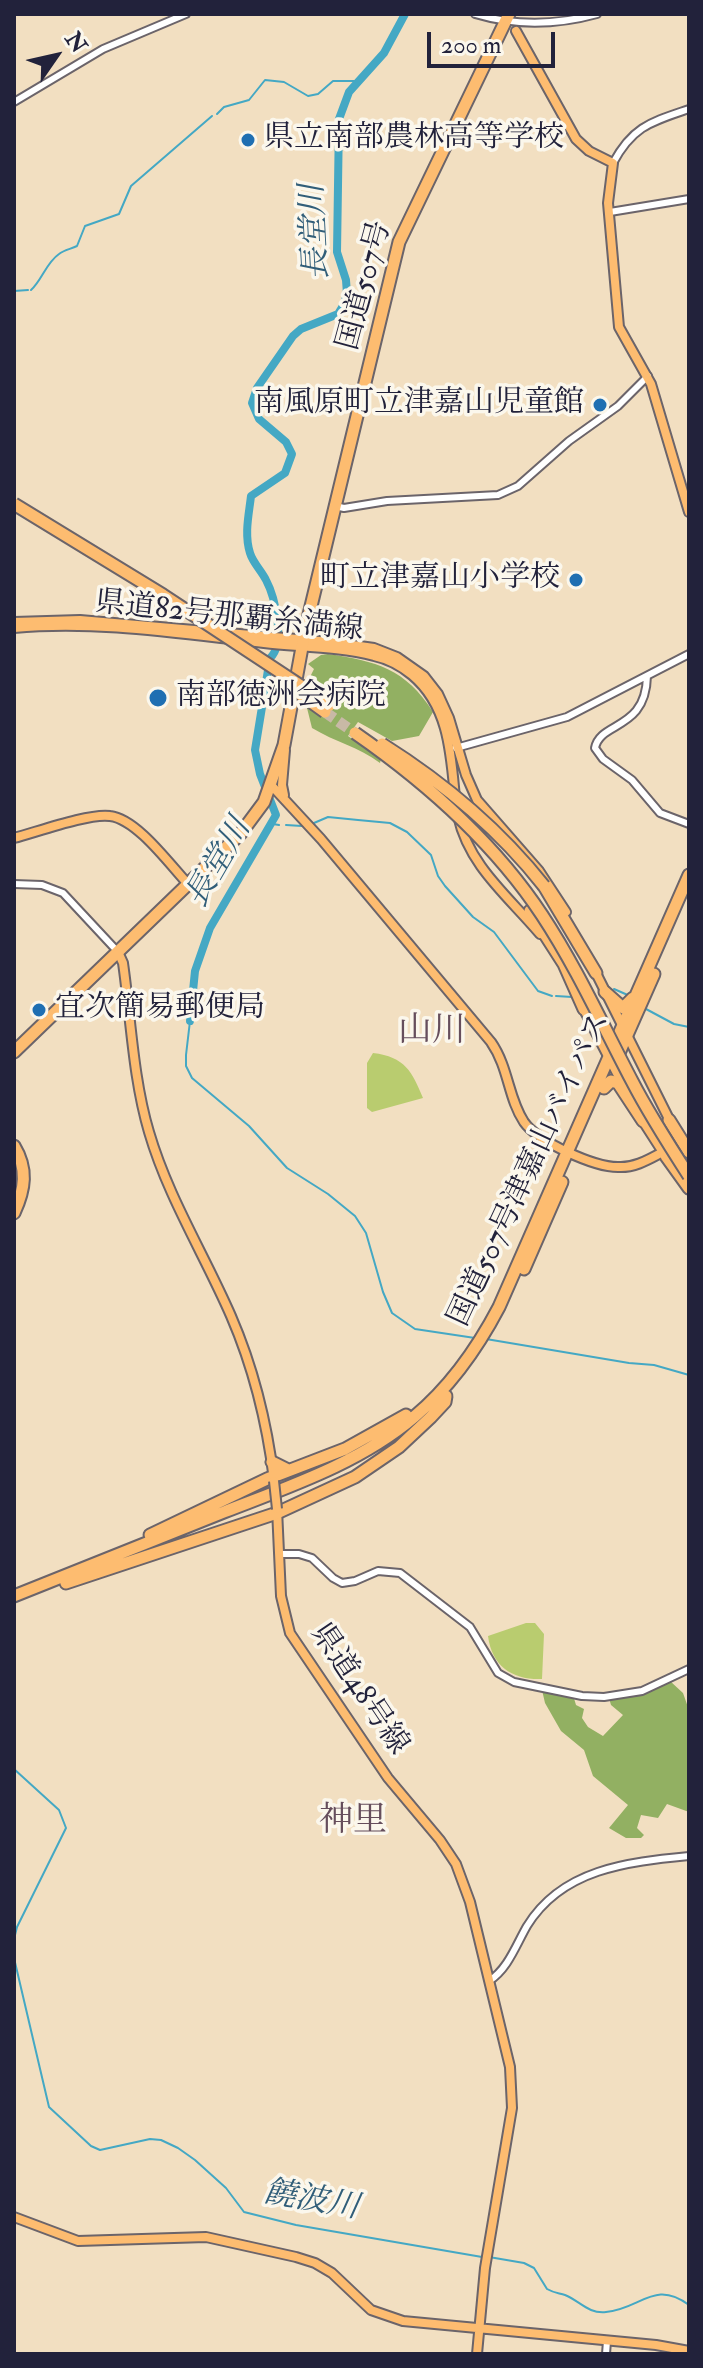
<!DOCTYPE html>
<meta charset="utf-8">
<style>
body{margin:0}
#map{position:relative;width:703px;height:2368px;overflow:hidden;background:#f2dfc1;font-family:"IM FELL Double Pica",serif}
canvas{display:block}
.frame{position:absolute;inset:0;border:16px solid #22223b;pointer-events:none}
.north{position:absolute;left:16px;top:16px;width:80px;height:80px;-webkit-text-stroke:6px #fbf7ec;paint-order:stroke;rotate:56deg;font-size:22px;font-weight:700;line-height:32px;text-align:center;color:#22223b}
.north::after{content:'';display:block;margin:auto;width:28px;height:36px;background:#22223b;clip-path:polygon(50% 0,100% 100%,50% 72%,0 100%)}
.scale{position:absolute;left:427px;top:32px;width:128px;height:36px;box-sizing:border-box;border:4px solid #22223b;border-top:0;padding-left:10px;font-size:24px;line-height:28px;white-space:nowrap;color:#22223b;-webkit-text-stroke:6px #fbf7ec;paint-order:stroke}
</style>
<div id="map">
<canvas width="703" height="2368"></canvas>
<div class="frame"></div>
<div class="north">N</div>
<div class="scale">200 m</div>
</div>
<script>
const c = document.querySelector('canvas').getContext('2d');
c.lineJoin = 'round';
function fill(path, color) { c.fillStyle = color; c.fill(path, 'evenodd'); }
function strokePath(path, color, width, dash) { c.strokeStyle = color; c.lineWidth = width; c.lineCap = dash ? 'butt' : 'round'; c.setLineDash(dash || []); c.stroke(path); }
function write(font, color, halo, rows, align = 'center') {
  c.font = font + ' "IM FELL Double Pica","Noto Serif JP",serif'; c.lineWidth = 7; c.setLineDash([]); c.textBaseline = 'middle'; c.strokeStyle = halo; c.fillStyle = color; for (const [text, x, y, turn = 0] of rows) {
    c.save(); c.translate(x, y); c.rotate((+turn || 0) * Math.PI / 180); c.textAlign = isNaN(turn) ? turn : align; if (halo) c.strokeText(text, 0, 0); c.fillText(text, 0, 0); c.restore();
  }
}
fill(new Path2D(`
 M373,1053C405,1057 412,1071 423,1098L372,1112L367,1108V1063Z
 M526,1623H535L544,1634L542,1679C513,1680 492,1667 488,1636Z`), '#b9cc6f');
fill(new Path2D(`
 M328,654C376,661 406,669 433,712L419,736L392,741L358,722L348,736L381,759L380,763C359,747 335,742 312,728L307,708L301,705L302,702L324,716L306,685L314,669L308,664L321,655Z
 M670,1681L683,1693L689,1710L687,1748L689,1812L667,1804L658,1818L641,1815L637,1828L644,1835L641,1838H626L609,1828L628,1805L593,1776L584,1750L561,1731L545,1703L542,1690L573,1695L576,1705L584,1709L582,1718L588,1727L603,1736L623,1715L611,1705L609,1698Z`), '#92b062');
strokePath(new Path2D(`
 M217,114L224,107L249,100L265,80L284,82L308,96L318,94L333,81H359
 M31,290C42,280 46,263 59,254C64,250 71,249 77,246L85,226L119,214L131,186L212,116
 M14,291L28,290
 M314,823L328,817L358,820L390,823L407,832L431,855L438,876L445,886L473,917L494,932L538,991L552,996
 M273,824L279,825
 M286,825L302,826
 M614,989L630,996
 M556,996L572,997
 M646,1009L674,1024L689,1027
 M190,1021L186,1055V1066L192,1078L249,1126L287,1168L328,1194L355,1216L366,1233L383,1292L392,1313L415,1329L475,1338
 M486,1339L629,1363L654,1365L689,1375
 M14,1769L59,1810L66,1828L17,1927L14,1939
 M14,1958L49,2107L91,2146L100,2150L150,2139L161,2140L178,2148L195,2160L226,2188L244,2212L296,2225L482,2257
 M489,2257L524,2263L534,2268L547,2289C554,2293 559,2293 565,2295C580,2301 588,2314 606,2312C641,2309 654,2279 689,2305`), '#44a8c4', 2);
strokePath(new Path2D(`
 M190,1021L195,971L210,928L276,815L260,774L255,750L270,658C286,644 275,597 266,580C261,570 253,563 250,553C244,534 249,514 251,496L285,473L292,454L286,442L259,419L252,403L257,388L293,336L301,329L338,314L344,304L347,294L346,280L337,252L339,119L349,92L384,53L405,14`), '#44a8c4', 8);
strokePath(new Path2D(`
 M325,712L355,733`), '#c8b9a6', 11, [11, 5.5]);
const minor = new Path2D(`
 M475,14C515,26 557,25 597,14
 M14,102L103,49L186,14
 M613,163C633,126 651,122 689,109
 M610,212L689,199
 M335,506L344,508L387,501L498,495L518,486L569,441L618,406L648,376
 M647,676C646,731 600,721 595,748L603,759L632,780L660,813L689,824
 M456,748L567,717L689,654
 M14,884L42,885L63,893L118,952
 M279,1554H299L312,1558L333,1578L342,1583L355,1581L378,1571L400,1573L470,1627L498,1673L514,1682L582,1696L604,1697L642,1691L689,1669
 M489,1981C508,1969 516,1945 527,1926C562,1869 627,1862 689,1856
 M606,2354L607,2341`);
const major = new Path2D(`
 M516,31L576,139L589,151L613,163L608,203L619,327L651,384L689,512
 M14,622L80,620L331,642L374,648L397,657L424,676L438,694L449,718L466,775L477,800L539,871L566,912
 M14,628C96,620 182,634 264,643C300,647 339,647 374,656C388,659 401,666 412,675C449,706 451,754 455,798
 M272,786L321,839L491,1042C509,1068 508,1098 524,1122C538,1142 594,1167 618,1167C633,1168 646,1161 659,1154
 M284,795L282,785L285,750
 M458,816C469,866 508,896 540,934
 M14,838C37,832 89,813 110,816C137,819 170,865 188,884
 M118,952L123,963C131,1019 133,1078 149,1132C168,1197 204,1254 231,1316C254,1369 267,1423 274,1480
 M595,971L671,1123
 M581,1004L623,1085
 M641,1118L668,1160
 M277,1509L281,1596L290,1633L388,1778L440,1840L456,1864L470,1902L510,2067L512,2108L485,2268L477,2354
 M14,2217L78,2241L206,2237L296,2257L315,2263L332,2273L371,2310L403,2321L656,2345L689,2351`);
const highway = new Path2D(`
 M544,886L596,973
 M530,911L564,964L584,1009
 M605,992L623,1008L633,998
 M14,1052L241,833L264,802L284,745L305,631L399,242L509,14
 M619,1053L654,974
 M604,1088L611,1081L618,1083L643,1121
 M669,1120L689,1152
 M14,1146C28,1169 25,1189 14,1213
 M666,1156L689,1188
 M524,1269L562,1182
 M272,1462L288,1470
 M150,1535L267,1479L345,1449L406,1415
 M66,1583L277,1513L355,1477L399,1447L431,1417L445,1402L446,1396
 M14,1596C84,1568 154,1540 224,1512C288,1487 360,1463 414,1417C450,1387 477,1349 499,1307L689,875`);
strokePath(minor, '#6b646a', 10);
strokePath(major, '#6b646a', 12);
strokePath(highway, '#6b646a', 15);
strokePath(minor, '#fff', 6);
strokePath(major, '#fdbc70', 8);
strokePath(highway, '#fdbc70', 11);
const majorBridge = new Path2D(`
 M274,1481L277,1509`);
const highwayBridge = new Path2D(`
 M14,504L163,595L330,705
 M293,689L325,712
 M355,733C427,783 493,841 542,915C577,968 603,1026 632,1081C649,1114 669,1145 689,1176
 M382,744C444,783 499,829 544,886`);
strokePath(majorBridge, '#6b646a', 12, []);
strokePath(highwayBridge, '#6b646a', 15, []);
strokePath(majorBridge, '#fdbc70', 8);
strokePath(highwayBridge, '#fdbc70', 11);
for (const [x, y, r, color] of [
 [248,140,8,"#1f6fb2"],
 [600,405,8,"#1f6fb2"],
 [576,580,8,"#1f6fb2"],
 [158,698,10,"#1f6fb2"],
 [39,1010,8,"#1f6fb2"]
]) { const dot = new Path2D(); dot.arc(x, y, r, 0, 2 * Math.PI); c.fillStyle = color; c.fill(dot); strokePath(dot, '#fbf7ec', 3); }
write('30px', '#22223b', '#fbf7ec', [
 ["県立南部農林高等学校",264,140],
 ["南風原町立津嘉山児童館",584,405,"right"],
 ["町立津嘉山小学校",560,580,"right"],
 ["南部徳洲会病院",176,698],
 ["宜次簡易郵便局",55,1010]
], 'left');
write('30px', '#22223b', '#fbf7ec', [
 ["国道507号",366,286,-75],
 ["県道82号那覇糸満線",229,618,6],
 ["国道507号津嘉山バイパス",531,1170,-65],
 ["県道48号線",358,1690,56]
]);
write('italic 32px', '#315e79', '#fbf7ec', [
 ["長堂川",317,232,-93],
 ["長堂川",220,864,-60],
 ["饒波川",311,2202,10]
]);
write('34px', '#664e5c', '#fbf7ec', [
 ["山川",432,1033],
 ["神里",353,1823]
]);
</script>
